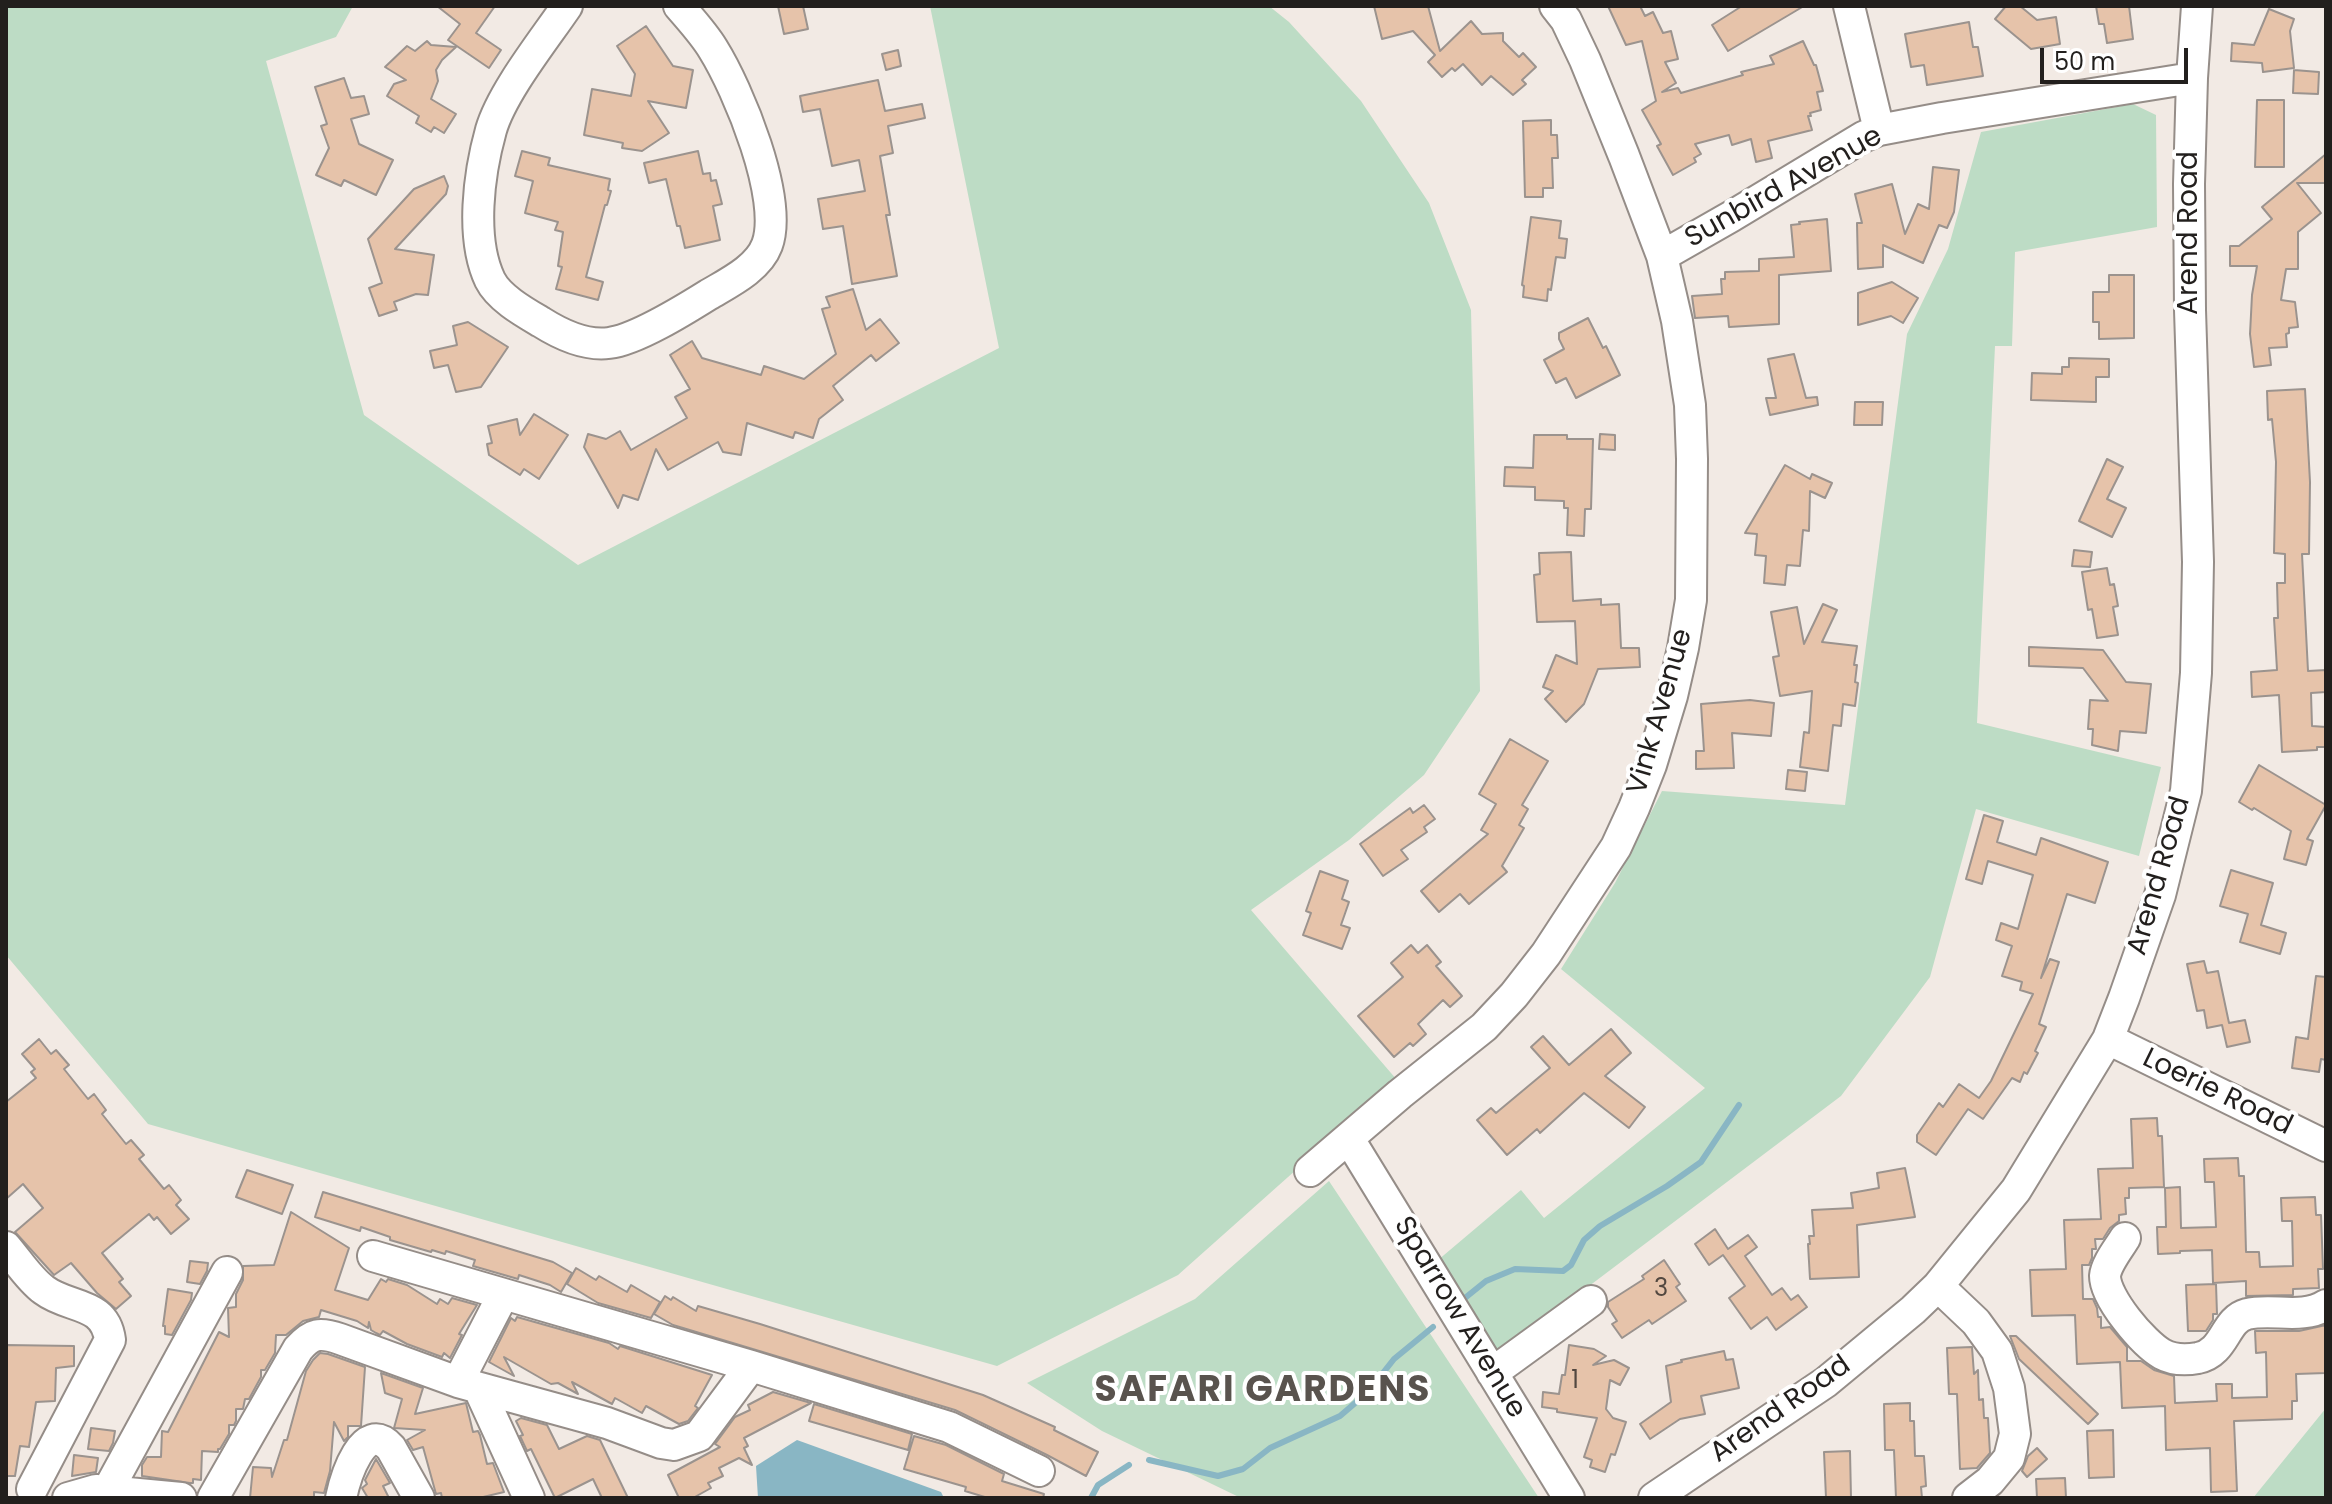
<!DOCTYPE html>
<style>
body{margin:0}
#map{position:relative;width:2332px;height:1504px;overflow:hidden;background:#f2eae4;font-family:Poppins,sans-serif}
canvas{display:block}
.frame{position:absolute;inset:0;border:8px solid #221f1d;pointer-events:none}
.scale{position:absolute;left:2040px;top:48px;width:148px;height:36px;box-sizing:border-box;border:4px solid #221f1d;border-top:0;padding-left:10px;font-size:24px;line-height:28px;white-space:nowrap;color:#221f1d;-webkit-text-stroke:6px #fff;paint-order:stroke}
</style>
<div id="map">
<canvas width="2332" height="1504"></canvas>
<div class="frame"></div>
<div class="scale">50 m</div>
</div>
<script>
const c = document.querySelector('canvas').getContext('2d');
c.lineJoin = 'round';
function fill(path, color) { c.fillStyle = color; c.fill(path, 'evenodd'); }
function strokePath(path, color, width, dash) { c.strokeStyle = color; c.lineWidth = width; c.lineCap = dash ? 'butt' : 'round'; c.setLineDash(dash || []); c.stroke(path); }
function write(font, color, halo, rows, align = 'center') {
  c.font = font + ' Poppins,sans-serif'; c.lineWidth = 8; c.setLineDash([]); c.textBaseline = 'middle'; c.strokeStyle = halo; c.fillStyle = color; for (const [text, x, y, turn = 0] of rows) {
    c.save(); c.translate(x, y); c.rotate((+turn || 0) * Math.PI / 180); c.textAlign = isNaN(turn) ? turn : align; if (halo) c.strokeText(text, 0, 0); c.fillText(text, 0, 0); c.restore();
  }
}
fill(new Path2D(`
 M6,6H353L336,37L266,61L364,415L578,565L999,348L930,6H1269L1289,22L1361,101L1429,203L1471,310L1480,691L1424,775L1349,840L1251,910L1397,1080L1178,1275L997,1366L148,1124L6,955Z
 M2133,104L2156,115L2157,227L2015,252L2012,346H1995L1977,723L2161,767L2139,856L1976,809L1930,977L1841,1096L1491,1360L1431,1266L1521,1190L1544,1218L1705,1088L1561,969L1615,883L1662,791L1845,805L1907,334L1948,249L1981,132Z
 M1329,1181L1539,1498H1241L1102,1431L1027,1383L1195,1299Z
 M2326,1408V1498H2253Z`), '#bddcc5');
fill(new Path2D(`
 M797,1440L941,1492L944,1498H758L756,1466Z`), '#89b6c4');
strokePath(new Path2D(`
 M1460,1302L1486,1281L1515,1269L1563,1271L1571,1265L1584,1240L1600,1226L1667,1186L1701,1162L1739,1105
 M1149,1460L1218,1476L1243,1469L1270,1448L1340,1416L1368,1392L1394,1359L1433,1327
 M1091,1498L1098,1485L1129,1465`), '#89b6c4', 6);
const building = new Path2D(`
 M437,6H495L476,33L501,50L489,68L448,40L460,24Z
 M778,6H803L808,29L784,34Z
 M1374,6H1428L1440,51L1471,21L1482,34L1503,33V41L1519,57L1523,53L1536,67L1522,80L1526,84L1513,95L1491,76L1482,85L1463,64L1455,71L1452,68L1442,77L1428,62L1435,55L1413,31L1382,39Z
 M1608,6H1640L1645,16L1653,12L1663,33L1671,31L1678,59L1665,62L1676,83L1662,92L1678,88L1681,93L1743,75L1741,72L1774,64L1770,56L1803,41L1814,65H1816L1823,91L1817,92L1821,110L1810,113L1811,116H1808L1812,130L1768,141L1772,158L1756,162L1751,139L1732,145L1729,135L1695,144L1701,154L1694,158L1696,162L1673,175L1657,146L1661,144L1642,110L1656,101L1642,41L1626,45Z
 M1742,6H1804L1728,51L1712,25Z
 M2006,6H2020L2037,20L2056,17L2060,44L2031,49L1995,19Z
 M2096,6H2129L2133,39L2107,43L2104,24H2099Z
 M2269,9L2294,19L2290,31L2294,68L2263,72L2262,63L2231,61L2232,43L2254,45Z
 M1969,22L1973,47H1978L1983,76L1927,85L1924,65L1911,67L1905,34Z
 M646,26L673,66L693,70L686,108L648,101L669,133L642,151L622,148L623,143L584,135L592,89L631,96L635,74L617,46Z
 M427,41L431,45L456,47L442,60L436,70L438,81L431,99L456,114L444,133L434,127L431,132L416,123L419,116L387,96L394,84L406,80L385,67L407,46L415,51Z
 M898,50L901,66L886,70L882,54Z
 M2294,70L2319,72L2318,94L2293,93Z
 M344,78L351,98L364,96L369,114L351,119L359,144L393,160L376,195L344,180L341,186L316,175L329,148L321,126L327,124L315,87Z
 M878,80L885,111L922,104L925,118L888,126L893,153L880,156L890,215H886L897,276L852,284L843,226L823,229L818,199L865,191L859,160L832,166L820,109L803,112L800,96Z
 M2257,100H2284V167H2255Z
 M1551,120V135H1557L1558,158H1552L1553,188H1543V197H1525L1523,121Z
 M522,151L550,158L548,165L610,179L608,190L611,191L607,205H605L586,277L603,282L598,300L556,289L562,267L558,266L563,232L555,230L558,222L525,213L533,181L515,176Z
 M698,151L703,174L710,173L711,181L716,180L722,204L713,206L720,240L685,248L680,226H677L666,179L649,183L644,163Z
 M2326,154V183H2297L2321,213L2298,232V269H2286L2281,300L2295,302L2298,327L2289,328V333L2286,334L2287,347L2269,348L2271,365L2254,367L2250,334L2252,295L2257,266H2230V246H2239L2272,219L2262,207Z
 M1933,167L1959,170L1954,212L1947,228L1939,225L1923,263L1883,245V267L1858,269L1857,223H1862L1855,194L1892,184L1905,234L1918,204L1929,209Z
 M444,176L448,186L446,194L395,249L434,255L428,295L416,294L394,302L397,310L379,316L369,288L382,283L368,239L414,189Z
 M1531,217L1561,221L1559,238L1567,239L1565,258L1556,257L1551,290L1548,289L1547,301L1523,297L1524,286L1522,285Z
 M1827,219L1831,271L1779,275V324L1729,327L1728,316L1695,318L1692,296L1722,294L1721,279H1725V272L1759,271V259L1794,257L1791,225L1800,224L1799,222Z
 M2109,275H2134V338L2099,339V322H2093V292H2109Z
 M1892,282L1918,298L1903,323L1891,316L1858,325V293Z
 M853,289L866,330L880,319L899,343L876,361L871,355L833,386L843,400L819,419L813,438L795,432L793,438L747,423L741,455L723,452L718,442L668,470L656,449L638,500L623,495L618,508L584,447L588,434L606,439L620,431L631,450L687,418L675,397L690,389L670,355L692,341L702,358L761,375L764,366L804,379L836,354L822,309L830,307L826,297Z
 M1588,318L1603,348L1606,346L1620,375L1576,398L1566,378L1556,383L1544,360L1564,349L1559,339V333Z
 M468,322L508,347L481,387L456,392L448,365L434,368L430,351L457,345L453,326Z
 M1794,354L1806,398L1817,397L1818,405L1770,415L1766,398H1776L1768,359Z
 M2069,358L2109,359V377H2096V402L2031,400L2032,373L2062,374V367H2069Z
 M2305,389L2310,482L2309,554H2302L2308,671L2326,670V692L2311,693L2312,726L2326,727V747H2317V750L2282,752L2279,695L2252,697L2251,672L2277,670L2274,618H2278L2277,583H2285V554L2274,553L2276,462L2272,419L2268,420L2267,391Z
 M1855,402H1883L1882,425H1854Z
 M534,414L568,435L539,479L524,469L520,475L489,455L487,444L492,443L488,426L517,419L520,435Z
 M1600,434L1615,435V450L1599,449Z
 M1534,435H1567V439H1593L1591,509H1585L1584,536L1567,535L1568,508H1564V501L1535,500V487L1504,486L1505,467L1533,468Z
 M2107,459L2123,467L2107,499L2126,508L2112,537L2079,521Z
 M1785,465L1810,479L1812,474L1832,483L1825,498L1810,491L1809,531L1803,530L1800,566L1787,565L1785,585L1764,583L1766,556L1755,555L1757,534L1745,533Z
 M2074,550L2092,552L2090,567L2072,566Z
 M1571,552L1573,601L1601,599V605L1619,604L1621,648H1639L1640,667L1598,669L1584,704L1566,722L1545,699L1553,691L1543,687L1556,655L1577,664L1575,621L1537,622L1534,575L1540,574L1539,553Z
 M2107,568L2110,585L2114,584L2118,606L2113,607L2118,635L2097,638L2092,609L2088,610L2082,572Z
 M1823,604L1837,610L1822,642L1857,646L1854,665H1857L1855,682L1858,683L1855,706L1843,704L1841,726L1833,725L1828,771L1800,767L1804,732L1809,733L1812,691L1780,696L1773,657L1779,656L1771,612L1797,607L1804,644Z
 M2029,647L2103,650L2126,682L2151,684L2146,733L2120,731L2118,751L2092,745L2093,729H2088L2090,700L2108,701L2083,668L2029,666Z
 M1750,700L1774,703L1771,736L1732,733L1734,768L1696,769V751H1704L1701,704Z
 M1510,739L1548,761L1522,805L1528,809L1519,825L1524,828L1502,866L1507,872L1469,904L1460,894L1439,912L1421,891L1488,834L1481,830L1496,804L1479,794Z
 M2259,765L2326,805L2307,839L2313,841L2306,865L2284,859L2291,831L2254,808L2252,810L2239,802Z
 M1788,770L1807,772L1805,791L1786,789Z
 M1424,805L1435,819L1424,827L1427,832L1401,850L1408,859L1383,876L1360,844L1410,808L1413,813Z
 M1984,815L2003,821L1997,842L2036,855L2041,838L2108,862L2095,903L2067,894L2041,978L2050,959L2059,962L2039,1024L2046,1027L2035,1051L2038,1053L2027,1074L2024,1072L2020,1082L2012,1078L1983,1119L1968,1109L1936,1155L1917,1142V1135L1939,1103L1943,1107L1959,1084L1979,1098L1991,1081L2033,994L2020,990L2022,982L2002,976L2012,946L1996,940L2001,923L2018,929L2033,875L1988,861L1982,884L1966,879Z
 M2231,870L2273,883L2261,925L2286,933L2280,954L2240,942L2248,914L2220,906Z
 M1320,871L1348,881L1342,899L1349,902L1341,925L1350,928L1342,949L1303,935L1311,913L1306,911Z
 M1411,945L1418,953L1427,945L1441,962L1436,966L1462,996L1450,1007L1443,1000L1418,1024L1426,1034L1413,1046L1410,1043L1394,1057L1358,1016L1403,977L1391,963Z
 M2204,961L2207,973L2218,971L2229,1023L2245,1020L2250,1042L2227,1047L2222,1025L2207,1028L2204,1010L2197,1011L2187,964Z
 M2316,976L2326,977V1060L2321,1059L2319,1072L2292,1068L2296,1037L2308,1039Z
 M1611,1029L1631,1053L1605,1076L1645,1107L1629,1128L1584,1093L1540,1133L1537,1129L1507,1155L1477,1120L1491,1108L1496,1113L1550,1068L1531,1047L1543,1036L1569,1065Z
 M39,1039L51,1054L56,1050L69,1065L64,1069L88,1099L94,1094L106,1110L102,1114L126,1144L131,1140L144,1155L139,1159L164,1189L169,1185L181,1200L176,1205L189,1219L171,1234L157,1217L154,1220L149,1214L102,1253L123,1279L119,1282L131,1296L116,1309L97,1293L71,1263L54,1275L15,1232L43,1208L23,1184L6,1199V1102L36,1078L31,1072L35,1069L22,1054Z
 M2157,1118L2158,1136H2162L2164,1187L2129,1188V1198H2125L2126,1214L2119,1215V1221L2110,1228L2103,1239H2095L2096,1249H2092V1258L2089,1265H2082L2083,1299H2093L2097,1308L2098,1317H2101V1328L2110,1327L2127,1347V1361H2141L2154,1370L2174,1376L2175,1403L2217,1401L2216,1384H2232V1398L2267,1397L2266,1352L2256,1353L2255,1331H2299L2326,1325V1373L2296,1374L2297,1401H2292V1419L2234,1421L2237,1491L2211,1492L2210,1448L2166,1450L2165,1406L2122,1408L2120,1362L2077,1364L2075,1315L2032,1316L2030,1270L2066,1269L2064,1220L2101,1219L2098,1169L2133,1168L2131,1119Z
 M2238,1158L2239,1176H2244L2246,1252H2259L2260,1267L2293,1266L2292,1221H2282L2281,1198L2315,1197L2316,1215H2321L2323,1269H2318L2319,1288L2293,1289V1295L2246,1296V1281L2213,1283L2212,1250L2180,1251V1253L2158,1254L2157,1227H2166L2165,1188L2180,1187L2181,1228L2216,1227L2214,1182H2205L2204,1159Z
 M1905,1168L1915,1217L1857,1225L1859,1277L1810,1279L1808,1244H1810L1809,1236H1814L1812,1210L1853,1208L1851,1193L1879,1188L1877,1173Z
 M247,1170L293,1185L282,1214L236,1197Z
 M323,1192L553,1262L572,1273L561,1292L550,1285L519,1275L518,1279L473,1266L475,1260L446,1251L445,1254L432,1250L431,1252L390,1240V1237L361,1227L360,1231L315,1217Z
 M291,1212L349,1248L335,1290L368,1300L381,1279L386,1282L388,1279L407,1285L437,1304L440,1299L448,1304L452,1298L477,1305L459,1334L462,1335L450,1358L444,1353L442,1357L407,1344L383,1331L380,1335L376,1333L371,1330L369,1322L368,1328L357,1321L321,1310L319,1317L303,1321L286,1335H276L275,1353L265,1370H261V1377L249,1399H245L243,1409H236V1421L234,1425H229V1434L220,1449H218V1452L202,1451L201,1480L193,1479V1483H190L142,1476V1465L147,1457H161L162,1431L168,1432L219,1332L229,1337L228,1308L236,1307V1294L243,1280V1266L274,1265Z
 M1715,1229L1728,1249L1748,1235L1757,1247L1745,1256L1772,1295L1782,1288L1791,1300L1798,1295L1807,1307L1776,1330L1767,1317L1751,1329L1729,1298L1745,1286L1723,1255L1709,1265L1695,1244Z
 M1664,1260L1680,1284L1676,1287L1686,1301L1652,1324L1649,1320L1622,1338L1612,1324L1617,1321L1608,1307V1302L1644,1279L1642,1276Z
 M190,1261L208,1263L207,1271L200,1284L187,1282Z
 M576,1268L596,1280L599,1276L627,1292L631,1285L660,1302L651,1318L598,1303L567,1284Z
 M2216,1284L2217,1314H2213V1320L2206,1331H2188L2186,1285Z
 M168,1289L192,1293L191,1300L172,1335L165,1334V1326H163Z
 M665,1296L671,1300L673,1297L696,1311L698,1306L760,1324L983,1395L1055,1427L1054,1430L1098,1452L1086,1476L1047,1455L955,1410L673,1325L654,1314Z
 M517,1317L609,1343L618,1349L620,1346L712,1375L695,1406L698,1408L688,1421L679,1424L646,1406L642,1413L615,1398L612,1404L572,1382L578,1394L558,1383L551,1384L504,1357L514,1376L489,1362L511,1318L515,1321Z
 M2010,1336H2016L2098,1414L2088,1424L2019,1359Z
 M6,1345L74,1346V1366L56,1368L55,1401L36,1402L29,1447L20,1446L15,1476H6Z
 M1569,1345L1594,1349L1606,1356L1593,1365L1614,1360L1629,1368L1620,1385L1610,1380L1606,1409L1613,1418L1626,1422L1615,1455L1611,1454L1605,1472L1590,1467L1592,1460L1584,1457L1597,1418L1557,1412V1409L1542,1407L1543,1392L1559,1394L1562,1375H1565Z
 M1972,1347L1974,1374L1978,1370L1979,1400L1983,1399L1984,1418H1988L1990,1453L1977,1468L1960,1469L1957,1394H1949L1947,1348Z
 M1724,1351L1726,1360L1733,1359L1739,1388L1701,1396L1705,1414L1680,1419L1650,1439L1640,1424L1671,1402L1666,1366L1682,1362L1681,1360Z
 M320,1353L328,1354L365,1367L361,1426H348V1437L344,1441L334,1422L330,1471L324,1493L314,1492V1498H250L253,1467L271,1468L272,1477L284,1440H287L306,1371L313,1360Z
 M381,1373L423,1388L415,1414L466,1403L473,1432L478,1431L480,1435L487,1464L493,1463L504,1492L479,1498H442L441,1493L436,1494L423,1447L413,1450L407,1440L425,1430L394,1428L402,1399L385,1393Z
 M773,1392L811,1403L744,1438L748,1446L744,1448L752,1465L739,1458L719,1468L723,1476L708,1483L711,1488L693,1498H679L668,1475L720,1447L715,1444L735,1417L750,1410L748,1405Z
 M1910,1403V1421H1914L1915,1456H1924L1926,1486L1921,1487L1922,1498H1896L1894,1450H1885L1884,1404Z
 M814,1404L912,1434L908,1450L809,1421Z
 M521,1418L547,1425L559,1449L587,1436L600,1440L628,1498H602L593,1479L555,1498L531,1449L527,1451L520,1436L523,1435L516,1421Z
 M91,1428L115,1431L113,1443L109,1451L88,1449Z
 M2113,1430L2114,1477L2089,1478L2087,1431Z
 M914,1436L946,1445L1004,1474L1002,1481L1044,1494L1043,1498H988L965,1491L966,1487L904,1469Z
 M2037,1448L2047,1459L2027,1477L2022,1471L2028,1456Z
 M1850,1451L1851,1498H1826L1824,1452Z
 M74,1455L98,1458L96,1472L72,1476Z
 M376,1459L390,1483L383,1486L389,1498H368L362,1488L367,1484L365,1480Z
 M2065,1478L2066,1498H2037L2036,1479Z`);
fill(building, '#e6c3aa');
strokePath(building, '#9b938e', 2);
const minor = new Path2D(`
 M567,6C544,40 502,92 491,130C479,173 470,238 490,280C499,298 524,312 541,322C560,334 586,346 609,343C636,340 684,310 708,295C728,283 758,269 767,245C784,199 738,89 713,49C704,34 691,20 679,6
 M1849,6L1879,130
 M1662,256L1732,216L1863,137L1879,130L1942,118L2192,78
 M2108,1039L2326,1146
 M1349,1139L1569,1498
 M1310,1171L1400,1094L1484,1027L1514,995L1546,954L1616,847L1634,808L1651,765L1672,696L1683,648L1691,600L1692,459L1690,405L1677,321L1662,256L1624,156L1585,60L1566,20L1555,6
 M2125,1238C2119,1248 2106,1264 2105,1276C2105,1298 2143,1343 2162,1354C2173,1360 2187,1360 2198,1358C2226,1352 2224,1320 2247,1314C2273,1308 2302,1320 2326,1305
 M6,1247C18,1261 29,1279 44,1290C69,1309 105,1301 110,1340L32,1489
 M373,1256L751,1366L949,1427L1039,1471
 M1938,1286L1976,1322L1997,1351L2009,1388L2015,1434L2009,1458L1990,1481L1968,1498
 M1492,1373L1591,1301
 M458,1382L503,1295
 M479,1389L529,1498
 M108,1490L227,1272
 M68,1498L96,1490L181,1498
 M213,1498L298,1349C312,1333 320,1332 340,1339L458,1382L607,1423L661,1443L674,1445L699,1436L751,1366
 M341,1498C345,1479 363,1417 391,1448L419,1498
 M1654,1498L1826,1382L1913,1310L1938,1286L2016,1190L2108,1039L2124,998L2160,895L2186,791L2196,673L2198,562L2190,310L2189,184L2192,78L2197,6`);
strokePath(minor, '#958d88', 34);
strokePath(minor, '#fff', 30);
write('24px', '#534840', null, [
 ["3",1661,1290],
 ["1",1575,1382]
]);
write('28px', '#221f1d', '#fff', [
 ["Sunbird Avenue",1784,188,-29],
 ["Arend Road",2190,233,-90],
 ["Vink Avenue",1661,712,-74],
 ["Arend Road",2160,876,-74],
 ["Loerie Road",2217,1093,26],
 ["Sparrow Avenue",1459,1318,59],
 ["Arend Road",1781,1410,-35]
]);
c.letterSpacing = '2px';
write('bold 36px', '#59534e', '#fff', [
 ["SAFARI GARDENS",1263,1392]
]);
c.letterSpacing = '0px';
</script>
